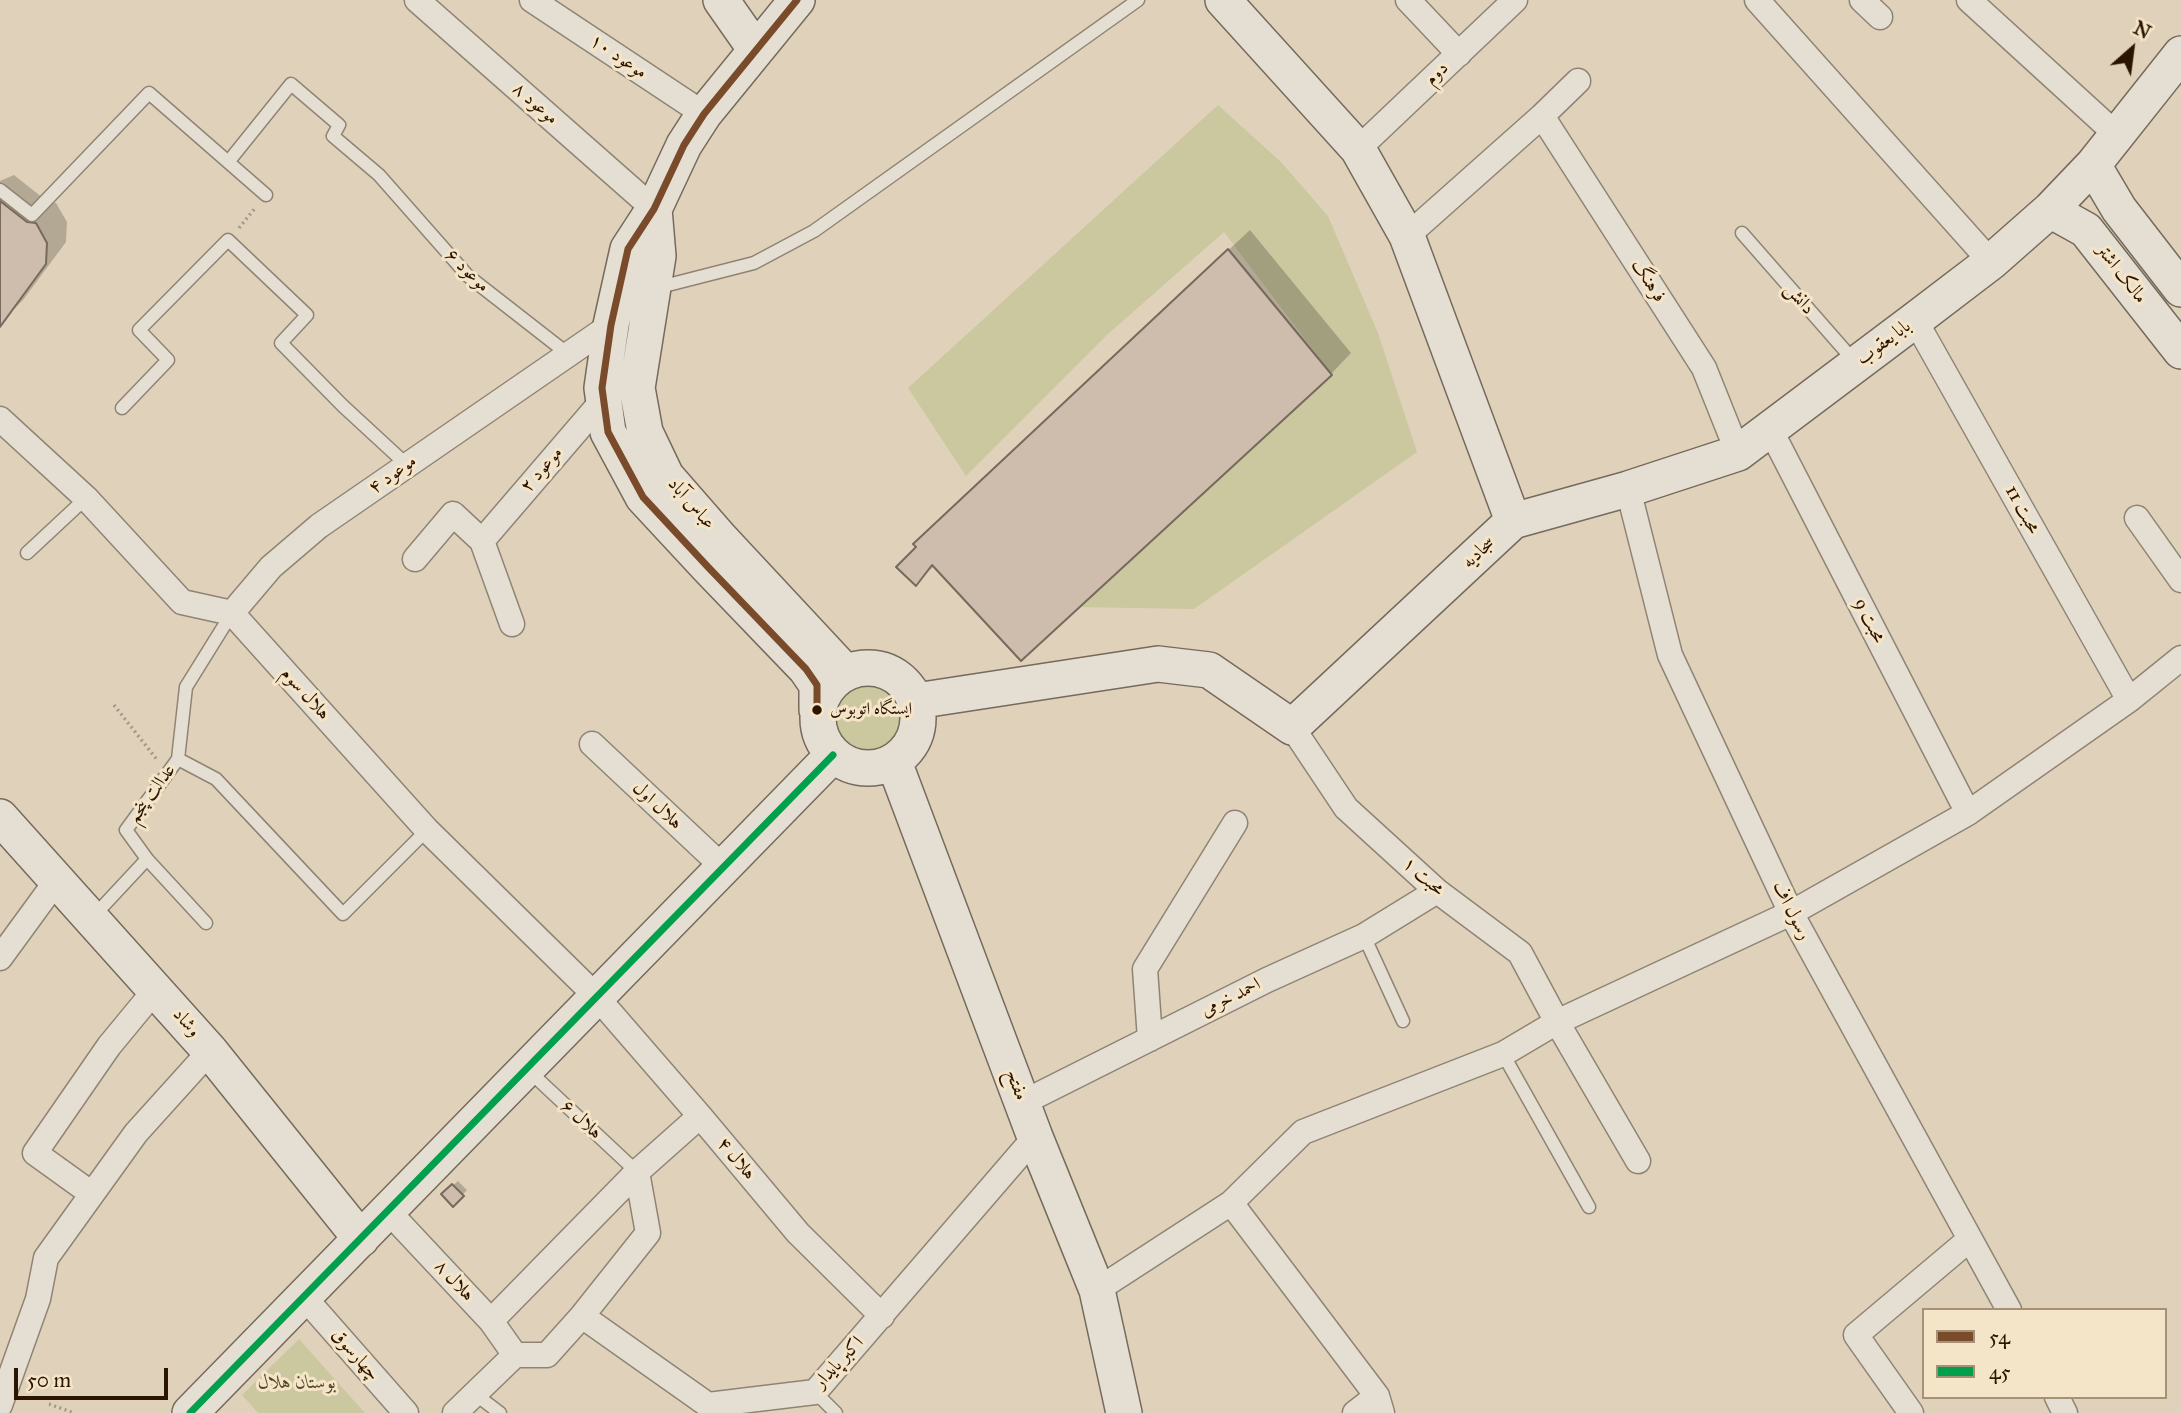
<!DOCTYPE html>
<meta charset="utf-8">
<style>
body{margin:0}
#map{position:relative;width:2181px;height:1413px;overflow:hidden;background:#e0d2ba;font-family:"IM FELL Great Primer",serif}
canvas{display:block}
.legend{position:absolute;left:1922px;top:1308px;width:245px;height:91px;box-sizing:border-box;background:#f5e5c8;border:2px solid #a49178;margin:0;padding:9px 12px;list-style:none;font-size:21px;color:#2b1400}
.legend li{display:flex;align-items:center;gap:14px;height:35px}
.legend b{width:35px;border:2px solid #a49178}
.north{position:absolute;left:2097px;top:14px;width:70px;height:70px;-webkit-text-stroke:5px #f5e5c8;paint-order:stroke;rotate:28deg;font-size:19px;font-weight:700;line-height:28px;text-align:center;color:#2b1400}
.north::after{content:'';display:block;margin:auto;width:24px;height:32px;background:#2b1400;clip-path:polygon(50% 0,100% 100%,50% 72%,0 100%)}
.scale{position:absolute;left:14px;top:1368px;width:154px;height:32px;box-sizing:border-box;border:4px solid #2b1400;border-top:0;padding-left:9px;font-size:21px;line-height:24px;white-space:nowrap;color:#2b1400;-webkit-text-stroke:5px #f5e5c8;paint-order:stroke}
</style>
<div id="map">
<canvas width="2181" height="1413"></canvas>
<ul class="legend">
<li><b style="height:9px;background:#7a4b2a"></b>54</li>
<li><b style="height:9px;background:#029f4d"></b>45</li>
</ul>
<div class="north">N</div>
<div class="scale">50 m</div>
</div>
<script>
const c = document.querySelector('canvas').getContext('2d');
c.lineJoin = 'round';
function fill(path, color) { c.fillStyle = color; c.fill(path, 'evenodd'); }
function strokePath(path, color, width, dash) { c.strokeStyle = color; c.lineWidth = width; c.lineCap = dash ? 'butt' : 'round'; c.setLineDash(dash || []); c.stroke(path); }
function write(font, color, halo, rows, align = 'center') {
  c.font = font + ' "IM FELL Great Primer",Amiri,serif'; c.lineWidth = 6; c.setLineDash([]); c.textBaseline = 'middle'; c.strokeStyle = halo; c.fillStyle = color; for (const [text, x, y, turn = 0] of rows) {
    c.save(); c.translate(x, y); c.rotate((+turn || 0) * Math.PI / 180); c.textAlign = isNaN(turn) ? turn : align; if (halo) c.strokeText(text, 0, 0); c.fillText(text, 0, 0); c.restore();
  }
}
fill(new Path2D(`
 M1218,105L1281,162L1328,216L1378,333L1417,452L1194,609L1077,607L1332,375L1224,232L1108,334L966,476L908,388Z
 M826 718a43 43 0 1 1 86 0a43 43 0 1 1-86 0Z
 M299,1339L365,1413H258L242,1395Z`), '#cbc79f');
fill(new Path2D(`
 M14,175L48,202L56,203L67,222L66,242L23,300L2,321L0,320V181Z
 M1250,230L1351,353L1331,374L935,565L916,584L918,547L935,523Z
 M458,1181L467,1190L453,1205L443,1194Z`), '#0003');
const building = new Path2D(`
 M0,201L27,222L36,223L47,243L46,264L0,327Z
 M1228,249L1332,375L1021,661L932,565L916,586L896,567L916,547L913,544Z
 M452,1184L464,1196L453,1207L441,1194Z`);
fill(building, '#cebcad');
strokePath(building, '#756a5b', 2);
const lane = new Path2D(`
 M229,161L291,84L339,125L333,136L379,175L468,276L568,354
 M0,190L32,215L149,93L266,195
 M1742,233L1855,362
 M656,288L754,263L814,231L1138,0
 M122,408L168,360L139,330L228,240L307,315L281,343L343,406L407,465
 M27,553L86,498
 M178,759L216,779L343,914L427,830
 M147,859L206,923
 M92,918L147,859L126,830L178,759L186,687L232,613
 M1364,936L1403,1021
 M1503,1054L1589,1207
 M529,1071L637,1172
 M815,1392L836,1413
 M475,1394L500,1413`);
const street = new Path2D(`
 M417,0L654,209
 M532,0L704,114
 M1408,0L1459,54
 M1757,0L1991,262
 M1862,0L1880,17
 M1969,0L2117,135
 M1542,116L1704,368L1738,453
 M1358,149L1515,0
 M1407,236L1542,116L1578,81
 M1915,320L2129,700
 M0,419L86,498L182,602L232,613L427,830L596,996L700,1116L798,1233L882,1316
 M1770,429L1968,813
 M1628,489L1670,655L1791,913L2009,1310
 M2137,518L2181,580
 M482,541L603,400
 M415,559L453,514L482,541L512,624
 M232,613L271,567L319,526L611,325
 M1292,727L1346,808L1437,891L1520,953L1557,1022L1638,1161
 M592,744L723,867
 M0,958L57,880
 M1150,1039L1145,969L1235,823
 M1022,1103L1267,980L1364,936L1437,891
 M92,1194L35,1153L109,1046L156,989
 M1231,1203L1377,1396L1382,1413
 M388,1211L491,1321L515,1355
 M1097,1290L1231,1203L1303,1132L1503,1054L1557,1022L1791,913L1968,813L2129,700L2181,658
 M304,1297L406,1413
 M582,1316L708,1405L815,1392L1035,1137
 M491,1321L637,1172L700,1116
 M2057,1397L2065,1413
 M0,1405L38,1299L46,1258L136,1133L210,1051
 M455,1413L515,1355H547L582,1316L648,1233L637,1172
 M1355,1413L1377,1396
 M1911,1413L1856,1335L1970,1239`);
const secondary = new Path2D(`
 M721,0L756,50
 M797,0L704,114L684,145L654,209L628,249L611,325L602,388L608,432L643,497L708,567L806,669L817,685V710
 M1223,0L1358,149L1407,236L1513,521
 M2093,165L2119,209L2181,289
 M654,209L658,256L637,388L645,432L666,476L721,539L845,672
 M2050,210L2086,230L2181,351
 M818 718a50 50 0 1 1 100 0a50 50 0 1 1-100 0Z
 M916,701L1158,664L1209,670L1292,727L1513,521L1628,489L1738,453L1915,320L1991,262L2050,210L2093,165L2181,54
 M894,762L1035,1137L1097,1290L1124,1413
 M0,817L210,1051L361,1239
 M190,1413L833,755`);
strokePath(lane, '#8f8474', 15);
strokePath(street, '#8f8474', 27);
strokePath(secondary, '#756a5b', 38);
strokePath(new Path2D(`
 M239,228L256,207
 M114,705L158,761
 M49,1404L74,1413`), '#a1998e', 3.5, [2, 3.5]);
strokePath(lane, '#e5dfd3', 12);
strokePath(street, '#e5dfd3', 24);
strokePath(secondary, '#e5dfd3', 35);
strokePath(new Path2D(`
 M797,0L704,114L684,145L654,209L628,249L611,325L602,388L608,432L643,497L708,567L806,669L817,685V710`), '#7a4b2a', 7);
strokePath(new Path2D(`
 M190,1413L833,755`), '#029f4d', 7);
for (const [x, y, r, color] of [
 [817,710,6,"#2b1400"]
]) { const dot = new Path2D(); dot.arc(x, y, r, 0, 2 * Math.PI); c.fillStyle = color; c.fill(dot); strokePath(dot, '#f5e5c8', 2.5); }
write('17px', '#2b1400', '#f5e5c8', [
 ["ایستگاه اتوبوس",830,710]
], 'left');
write('19px', '#2b1400', '#f5e5c8', [
 ["موعود ۱۰",618,57,34],
 ["دوم",1437,74,-44],
 ["موعود ۸",535,104,41],
 ["موعود ۶",467,271,44],
 ["مالک اشتر",2121,274,52],
 ["فرهنگ",1648,281,57],
 ["دانش",1799,299,49],
 ["بابا یعقوب",1884,343,-37],
 ["موعود ۲",542,470,-49],
 ["موعود ۴",393,475,-35],
 ["عباس آباد",691,504,49],
 ["محبت 11",2022,510,61],
 ["سجادیه",1479,553,-43],
 ["محبت 9",1869,621,63],
 ["هلال سوم",305,694,48],
 ["عدالت پنجم",152,794,-54],
 ["هلال اول",657,806,43],
 ["محبت ۱",1423,877,41],
 ["رسول اف",1791,911,63],
 ["احمد خرمی",1231,998,-27],
 ["وشاد",186,1023,49],
 ["مفتح",1016,1085,69],
 ["هلال ۶",581,1120,43],
 ["هلال ۴",736,1159,50],
 ["هلال ۸",454,1281,47],
 ["چهارسوق",355,1355,49],
 ["اکبر پایدار",839,1363,-47]
]);
write('italic 19px', '#564729', '#f5e5c8', [
 ["بوستان هلال",297,1383]
]);
</script>
